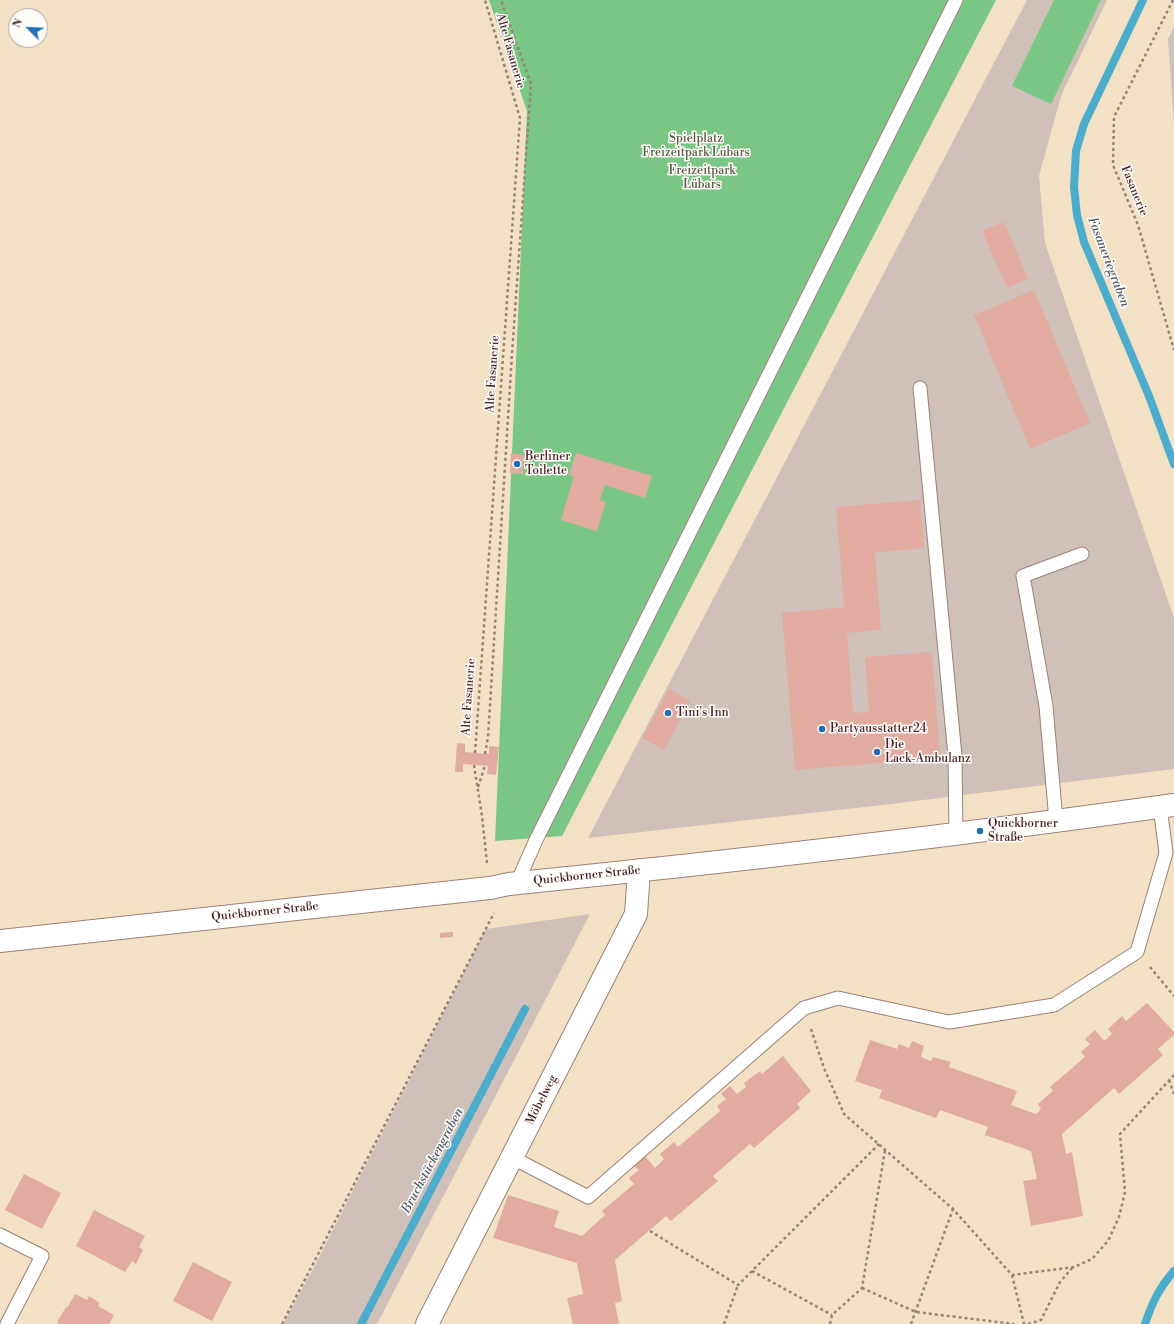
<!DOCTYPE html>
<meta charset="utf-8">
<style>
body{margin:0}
#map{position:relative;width:1174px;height:1324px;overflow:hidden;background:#f3e1c5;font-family:"Libre Bodoni",serif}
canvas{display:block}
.north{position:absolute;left:8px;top:8px;width:40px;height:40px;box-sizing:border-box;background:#fdfcf7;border:1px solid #b5a4a5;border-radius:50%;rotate:294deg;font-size:11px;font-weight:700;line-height:16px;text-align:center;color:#4a1f2b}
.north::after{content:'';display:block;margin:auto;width:14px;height:18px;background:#1f6fb2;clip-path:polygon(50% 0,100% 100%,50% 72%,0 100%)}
</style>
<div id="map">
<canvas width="1174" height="1324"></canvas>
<div class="north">N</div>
</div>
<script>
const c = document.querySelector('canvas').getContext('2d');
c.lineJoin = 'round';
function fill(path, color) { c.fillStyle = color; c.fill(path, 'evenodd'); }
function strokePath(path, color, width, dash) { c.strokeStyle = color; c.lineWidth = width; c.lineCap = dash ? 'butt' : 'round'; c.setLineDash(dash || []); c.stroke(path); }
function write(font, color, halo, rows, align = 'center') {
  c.font = font + ' "Libre Bodoni",serif'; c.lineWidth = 3; c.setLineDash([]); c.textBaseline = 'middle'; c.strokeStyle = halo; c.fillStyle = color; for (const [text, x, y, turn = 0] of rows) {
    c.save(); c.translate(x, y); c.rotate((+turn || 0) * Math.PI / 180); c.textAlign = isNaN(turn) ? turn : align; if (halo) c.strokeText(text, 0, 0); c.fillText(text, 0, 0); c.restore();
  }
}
fill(new Path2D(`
 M1027,0H1107L1061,96L1039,176L1045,243L1174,618V769L891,804L588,838Z
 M1174,27V124L1168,39Z
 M590,914L377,1324H283L313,1269L486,929Z`), '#cfc0ba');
fill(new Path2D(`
 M489,0H996L562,836L495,841L527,111Z
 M1054,0H1101L1051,104L1012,86Z`), '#7ac685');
strokePath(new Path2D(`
 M1143,0L1084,124L1076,151L1074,187L1077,215L1084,242L1149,396L1174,464
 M361,1324L525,1009
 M1145,1324C1152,1303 1159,1288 1174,1271`), '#4caccb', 8);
fill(new Path2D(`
 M1004,222L1028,279L1007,288L982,231Z
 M1034,290L1090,423L1030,449L974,315Z
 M511,453L524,455L523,474L510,473Z
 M576,453L652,476L645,498L605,485L600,500L606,502L597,531L561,520L574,476L569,475Z
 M920,500L924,548L875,553L881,630L847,633L853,713L869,712L865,657L932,652L940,758L795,770L782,613L844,607L836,507Z
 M669,689L690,701L664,750L642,738Z
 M457,743L465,744V752L489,754V746L499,747L496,775L487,774L488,766L463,764V772H455Z
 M453,932V937L440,938V933Z
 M1147,1003L1174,1032V1035L1158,1049L1163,1055L1119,1094L1114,1088L1062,1134L1066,1154L1072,1152L1083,1216L1031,1226L1023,1181L1037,1179L1031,1151L985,1135L988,1127L940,1110L936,1118L879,1098L882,1090L855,1081L870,1040L897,1049L899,1044L909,1048L912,1041L924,1046L921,1057L931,1061L933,1057L951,1062L949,1067L1017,1091L1011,1105L1036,1114L1041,1109L1038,1104L1053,1091L1050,1087L1085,1057L1081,1052L1090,1044L1085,1039L1095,1030L1104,1041L1112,1034L1108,1029L1122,1016L1126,1021Z
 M783,1056L811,1091L797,1104L800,1108L754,1148L750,1144L713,1176L718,1181L671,1221L666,1216L615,1260L622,1301L615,1303L619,1324H573L567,1298L583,1294L577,1263L493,1238L508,1195L559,1211L554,1227L582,1236L605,1215L602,1211L634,1184L629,1178L639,1170L634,1166L645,1156L655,1168L664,1159L660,1154L674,1142L678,1147L720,1111L717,1106L726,1099L721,1094L730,1086L737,1094L746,1087L744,1083L760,1071L762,1074Z
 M24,1174L61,1193L42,1229L5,1210Z
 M94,1210L145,1236L139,1247L143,1250L136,1264L132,1261L125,1272L76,1246Z
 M193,1262L232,1282L212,1321L173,1301Z
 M75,1294L87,1300L89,1296L100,1303L98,1306L114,1315L109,1324H58L57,1322L66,1307L67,1308Z`), '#e2ab9f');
const lane = new Path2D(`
 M920,388L955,756L956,834
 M1056,821L1046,706L1023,576L1082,554
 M517,883L536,840L956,0
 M513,1158L588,1197L804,1008L838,998L949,1022L1054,1005L1137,952L1166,853L1160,807
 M0,1235L42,1256L7,1324`);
const street = new Path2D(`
 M0,941L490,888L509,884C731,862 953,836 1174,805
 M427,1324L636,914L639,870`);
strokePath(lane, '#9e8078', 15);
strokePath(street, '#9e8078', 24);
strokePath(new Path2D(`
 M1173,0L1114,117L1113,165L1138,225L1174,350
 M475,753L520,118L485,0
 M485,754L488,737L512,354L531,84L501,0
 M474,765L482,816L487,863
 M478,787L485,766
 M1150,967L1174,996
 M811,1029L824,1068L844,1114L953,1209L1012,1275L1074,1267L1092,1259L1108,1241L1119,1217L1125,1192L1120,1134L1174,1075
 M1169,1080L1174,1094
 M650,1231L738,1285L879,1144
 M752,1271L832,1315
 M1012,1275L1024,1324
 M862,1288L916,1312L1014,1324
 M282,1324L494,913
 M724,1324L738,1285
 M830,1324L832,1315L862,1288L885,1150
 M911,1324L953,1209
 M1028,1324L1041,1320L1060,1282L1073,1267`), '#9e8078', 2.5, [3, 3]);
strokePath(lane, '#fff', 13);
strokePath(street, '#fff', 22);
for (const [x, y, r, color] of [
 [517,464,4,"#1f6fb2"],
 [668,713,4,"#1f6fb2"],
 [822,729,4,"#1f6fb2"],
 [877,752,4,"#1f6fb2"],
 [980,831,4,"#1f6fb2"]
]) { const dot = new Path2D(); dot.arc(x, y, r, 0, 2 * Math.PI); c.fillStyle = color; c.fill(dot); strokePath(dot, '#fdfcf7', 1.5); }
write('12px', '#4a1f2b', '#fdfcf7', [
 ["Alte Fasanerie",510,51,74],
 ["Fasanerie",1134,191,68],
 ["Alte Fasanerie",493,374,-86],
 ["Alte Fasanerie",469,697,-86],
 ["Quickborner Straße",587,876,-6],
 ["Quickborner Straße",265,912,-6],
 ["Möbelweg",542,1100,-63]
]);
write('12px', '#5b594a', '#fdfcf7', [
 ["Spielplatz",696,139],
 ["Freizeitpark Lübars",696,153],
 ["Freizeitpark",702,171],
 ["Lübars",702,185]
]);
write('12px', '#4a1f2b', '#fdfcf7', [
 ["Berliner",525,457],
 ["Toilette",525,471],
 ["Tini's Inn",676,713],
 ["Partyausstatter24",830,729],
 ["Die",885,745],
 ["Lack-Ambulanz",885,759],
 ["Quickborner",988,824],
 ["Straße",988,838]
], 'left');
write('italic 13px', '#4b576b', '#fdfcf7', [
 ["Fasaneriegraben",1108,262,69],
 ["Bruchstückengraben",433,1161,-62]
]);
</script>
